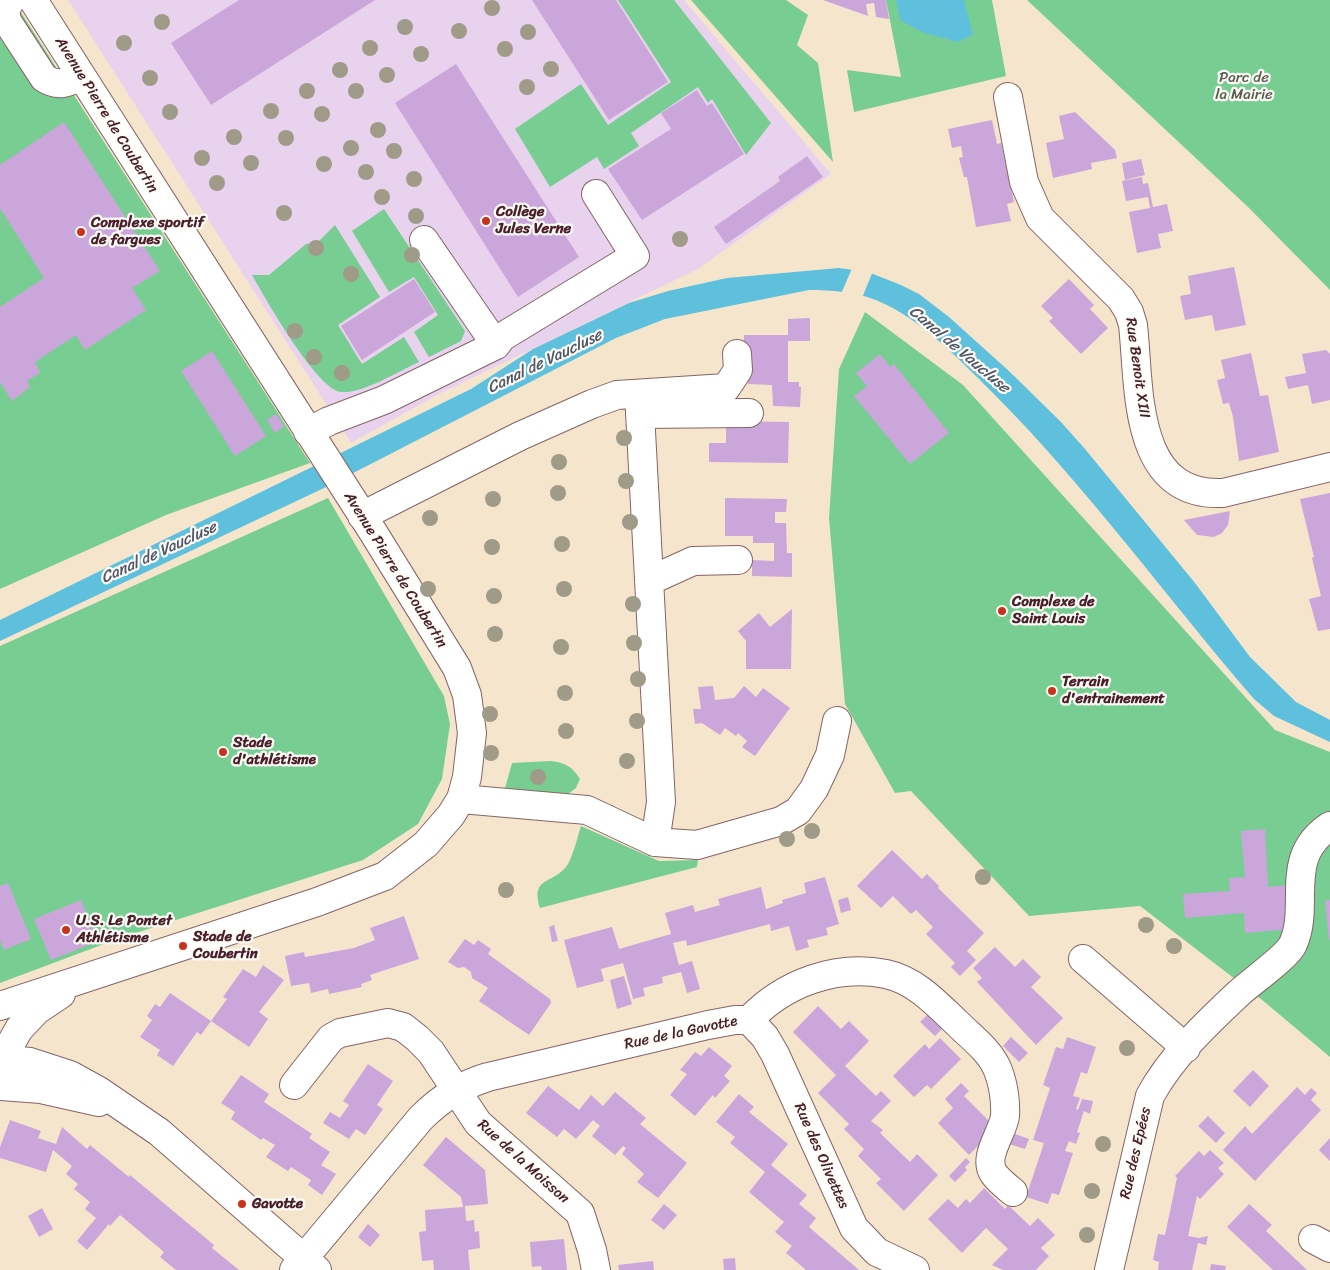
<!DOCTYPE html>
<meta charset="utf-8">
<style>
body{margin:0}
canvas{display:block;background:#f6e5cd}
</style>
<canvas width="1330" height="1270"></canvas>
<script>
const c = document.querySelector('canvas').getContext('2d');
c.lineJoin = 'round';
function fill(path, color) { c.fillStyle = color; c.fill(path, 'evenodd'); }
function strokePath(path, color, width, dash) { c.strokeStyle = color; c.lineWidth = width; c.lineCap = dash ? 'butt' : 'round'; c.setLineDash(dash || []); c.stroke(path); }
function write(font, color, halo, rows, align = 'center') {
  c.font = font + ' Sriracha,sans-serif'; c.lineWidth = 4.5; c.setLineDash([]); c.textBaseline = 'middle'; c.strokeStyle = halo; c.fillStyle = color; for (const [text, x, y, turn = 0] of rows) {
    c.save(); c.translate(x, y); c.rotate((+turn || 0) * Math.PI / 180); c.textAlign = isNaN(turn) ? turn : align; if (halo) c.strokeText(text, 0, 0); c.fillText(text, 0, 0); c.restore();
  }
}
fill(new Path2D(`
 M68,0H684L831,174L698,269L441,393L351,443Z`), '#e9d2ed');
fill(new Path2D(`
 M0,0H13L310,463L166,515L0,589Z
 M618,0H674L771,123L746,155L712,99L708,103L698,87L631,133L639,146L604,169L597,157L550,187L515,129L581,84L608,125L671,82Z
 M691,0H786L808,15L797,45L818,63L833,162Z
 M886,0H992L1006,76L854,112L847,70L901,77Z
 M1027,0H1330V290L1248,207Z
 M384,209L465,331L461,341L429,357L414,332L438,315L414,277L389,292L352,231Z
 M335,225L380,297L338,325L362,364L404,337L419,362C399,371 363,394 341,392C317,390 265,298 252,275H269L306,244L317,243Z
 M865,312L963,385L1275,730L1330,752V1057L1261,999L1140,906L1029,916L911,791L895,793L845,704L829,518L839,369Z
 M328,498L444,696L450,724L442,779L418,824L363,860L120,938L0,983V646Z
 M551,761C565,763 572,766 580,779L576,788L568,794L505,788L512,763Z
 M581,826L659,861L698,860L697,867L540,908C530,875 555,885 568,864C574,852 577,839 581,826Z`), '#78ce92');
fill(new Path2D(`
 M896,0H964L973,35L958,42L922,32L900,20Z
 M839,268L868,272L901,285L919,294L949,317L1010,372L1061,422L1085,449L1195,583L1250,657L1296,702L1330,720V742L1274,716L1254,699C1166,597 1087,487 991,391C958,358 920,318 876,300C855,292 831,290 809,290L665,319L616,338L324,488L0,641V620L471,389L533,349L629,303L668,291L727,278Z`), '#5ec0dd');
fill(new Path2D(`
 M853,266L873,271L862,298L841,294Z`), '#f6e5cd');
fill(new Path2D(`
 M239,0H375L211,105L171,43Z
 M532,0H616L668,82L609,120Z
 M823,0H886L889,19L876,17L874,3L866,4L868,16Z
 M456,64L579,257L518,297L395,103Z
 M697,90L707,106L712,103L744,154L642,220L608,169L671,129L661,113Z
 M1075,112L1115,150L1117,158L1091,163L1092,169L1053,178L1046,143L1064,139L1059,116Z
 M992,120L997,144L1001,143L1014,202L1007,204L1011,221L976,227L967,177H964L959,158L963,157L961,146L952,148L948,129Z
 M64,122L160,271L132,288L146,310L85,350L76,335L35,362L40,373L27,381L30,387L12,401L0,382V307L44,278L0,208V165Z
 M807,156L823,177L726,244L714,227L780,181L778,177Z
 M1141,159L1145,175L1125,180L1122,163Z
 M1142,177L1143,184L1148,183L1153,207L1167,204L1173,231L1158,234L1161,248L1137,253L1129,212L1150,208L1148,197L1126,201L1122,181Z
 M1234,267L1246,325L1215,331L1212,315L1185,320L1180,296L1191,294L1188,276Z
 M414,279L435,312L362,360L341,326Z
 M1069,279L1094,305L1090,309L1108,328L1081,354L1049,321L1053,318L1041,306Z
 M810,318V341H788V382H799V387H801L800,407L773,406L772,385L748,384L749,365L743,357L744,335H788V319Z
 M1326,350L1330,354V400L1312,404L1308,385L1288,389L1285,377L1306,373L1302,354Z
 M212,351L266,436L235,456L181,371Z
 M1251,353L1260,396L1268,395L1279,452L1239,461L1233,417L1229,403L1223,404L1217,380L1225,378L1221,360Z
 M880,354L890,367L894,364L949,433L910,464L854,396L867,386L856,373Z
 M276,414L284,426L275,433L267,420Z
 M726,421L789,422L788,463L709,462V443H726Z
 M1330,493V629L1318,631L1309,599L1321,596L1312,558L1314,557L1300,499Z
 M725,498L787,499L786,512H775V523H786L787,553H792V577L752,576V560L774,561V543H753V536H725Z
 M1230,511L1228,525L1222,533L1214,537L1197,535L1184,520Z
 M792,609L791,669H746V641L738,631L759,613L770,627Z
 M713,686L715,700L734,698L744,686L756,697L763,688L790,708L755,756L742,747L747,741L738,733L736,736L725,728L720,735L702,723L695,724L693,709H701L698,687Z
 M1265,829L1268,887L1288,885L1291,929L1245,933L1244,913L1185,918L1183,894L1230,891L1229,878L1245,877L1241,831Z
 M892,850L922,879L927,874L939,886L938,888L984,933L967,951L976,960L960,976L951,967L955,963L926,934L933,927L916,910L911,914L893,896L881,908L857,886Z
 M825,877L839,924L826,928L828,935L807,940L809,947L796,951L789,926L771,931L770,924L687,946L686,940L673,943L679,965L692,961L700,989L687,993L681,972L662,977L663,983L643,988L645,996L633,999L623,963L601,969L604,981L577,988L564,940L612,927L619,949L671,934L665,913L693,905L695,912L720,905L718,899L761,887L766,909L783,903L782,900L806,893L804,883Z
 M8,883L31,939L4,950L0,940V886Z
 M848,897L851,910L841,913L838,900Z
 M81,900L98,941L51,960L34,919Z
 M1330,900V940H1329L1325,901Z
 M404,916L419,959L370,975L372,980L361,984L362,987L329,994L328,989L311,993L309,983L291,986L285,956L304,952L305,957L354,948L375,940L370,928Z
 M554,925L558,941L552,942L549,927Z
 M465,939L474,945L478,940L491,949L488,954L550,999L551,1003L529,1035L479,1001L488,988L472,978L471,972L464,967L458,968L448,962Z
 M995,947L1015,967L1023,959L1041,977L1031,987L1063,1018L1036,1045L977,982L982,978L973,968Z
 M263,965L284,980L259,1012L268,1019L249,1047L211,1021L201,1035L197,1032L173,1066L157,1055L160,1050L140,1037L152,1020L147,1016L155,1004L160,1007L170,993L211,1021L227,999L223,997L243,969L256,977Z
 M624,976L632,1004L617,1009L610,980Z
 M818,1006L841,1029L849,1021L869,1041L845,1066L876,1096L881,1091L891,1101L871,1121L883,1130L880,1133L910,1162L917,1154L938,1175L904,1211L876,1183L881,1179L858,1156L864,1149L844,1129L849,1124L818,1093L836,1075L793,1032Z
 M930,1012L944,1027L935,1036L920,1022Z
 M1011,1037L1028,1053L1019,1062L1003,1046Z
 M1067,1037L1096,1047L1087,1074L1081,1072L1073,1096L1080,1098L1076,1109L1078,1110L1082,1099L1093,1101L1090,1114L1084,1111L1077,1132L1080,1133L1076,1144L1069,1141L1065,1151L1073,1153L1059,1195L1052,1193L1048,1204L1026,1197L1044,1143L1033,1140L1050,1088L1043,1085L1056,1047L1063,1049Z
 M940,1038L961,1059L931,1089L927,1085L914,1097L893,1076L925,1044L929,1049Z
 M709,1047L732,1066L724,1076L730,1081L715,1098L713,1095L695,1116L670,1095L687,1074L680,1070L695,1052L701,1056Z
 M368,1064L393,1081L377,1105L383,1109L365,1135L356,1129L349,1139L323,1123L330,1112L340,1118L349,1105L343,1101Z
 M1253,1070L1269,1086L1250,1107L1233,1091Z
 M241,1075L269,1094L264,1102L312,1134L309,1138L330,1152L321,1165L336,1174L322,1195L308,1185L311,1180L291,1167L288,1171L266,1157L275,1145L263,1138L261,1140L231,1119L235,1112L221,1103Z
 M961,1083L969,1091L964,1096L996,1128L969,1155L938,1123L953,1108L945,1099Z
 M548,1086L579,1110L591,1095L603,1106L615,1092L646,1118L640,1124L687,1163L658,1198L637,1182L644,1174L622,1154L626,1148L623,1146L615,1155L592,1136L600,1126L593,1120L576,1139L564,1129L557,1137L526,1113Z
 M1297,1087L1305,1095L1311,1088L1317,1093L1311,1100L1321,1110L1255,1181L1223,1150L1245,1126L1252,1134Z
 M739,1094L754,1107L749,1112L788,1144L771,1165L807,1195L799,1204L816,1218L809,1227L859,1270H806L786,1253L792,1246L775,1232L784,1222L749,1192L765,1172L730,1143L735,1137L716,1122Z
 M1208,1116L1225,1133L1216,1143L1198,1126Z
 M10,1120L41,1131L38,1138L56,1144L62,1127L87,1149L90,1145L129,1177L130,1175L214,1245L212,1248L239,1270H176L160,1257L164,1252L120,1215L110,1226L109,1224L87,1250L77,1241L96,1218L85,1209L90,1202L74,1189L78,1184L66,1174L72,1166L53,1150L46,1172L0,1158V1147Z
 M1010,1132L1029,1139L1025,1149L1006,1143Z
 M446,1137L485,1170L488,1204L465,1206L466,1221L474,1220L475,1232L479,1231L480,1248L468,1250L470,1270H434L433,1260L422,1261L419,1232L426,1231L425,1210L463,1207L461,1197L423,1165Z
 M1330,1138V1161L1319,1150Z
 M1210,1150L1224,1163L1218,1168L1224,1174L1200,1199L1197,1196L1188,1236L1199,1238L1208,1236L1206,1245L1198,1243L1192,1270H1158L1159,1262L1153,1260L1158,1234L1165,1235L1177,1178L1175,1176L1199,1151L1204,1156Z
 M966,1158L970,1162L965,1167L967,1170L955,1182L949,1176Z
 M984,1188L1005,1209L1008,1205L1030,1226L1038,1218L1055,1235L1041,1248L1049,1256L1036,1270H1003L992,1265L1008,1249L986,1228L962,1253L928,1219L948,1199L958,1208L966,1199L970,1203Z
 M664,1204L677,1215L664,1230L651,1220Z
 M1249,1204L1272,1225L1266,1231L1307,1270H1273L1227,1227Z
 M42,1208L53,1229L39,1237L28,1216Z
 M368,1224L380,1235L370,1247L358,1237Z
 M564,1239L567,1270H542L541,1266L532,1267L530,1242Z
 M735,1258L736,1270H724L723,1259Z
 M653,1261L654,1270H619L618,1265Z
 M1211,1264L1226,1266L1225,1270H1210Z`), '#cba6db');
const minor = new Path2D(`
 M11,0L5,10L7,21L44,78C58,87 66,83 80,77
 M1008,97L1024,182L1040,218L1121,299L1129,312L1133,325C1140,388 1132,497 1223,493L1330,467
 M496,345L502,337L635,256L596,194
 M639,394L661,802L655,842
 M640,414L749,413
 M308,432L329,421L384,400L496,345L424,240
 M362,516L520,436L592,404L617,395L726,388L738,370L737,354
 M649,581L693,561L738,560
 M461,799L587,810L655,842L697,845L781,821L798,811L814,789L830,755L837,721
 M1083,959L1186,1048
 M0,1006L317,902L385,876L426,844L451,815L461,799L467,777L472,733L467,695L457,668L373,532L33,0
 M749,1020L765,1037L775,1054L854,1228L877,1252L915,1270
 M0,1059L30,1062L70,1075L99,1091L159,1132L317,1270
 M0,1063L19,1029L37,1010L61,994
 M294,1085L331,1038L340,1033L388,1023L403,1027L417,1038L431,1052L478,1123L580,1213L592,1250L596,1270
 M0,1086L41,1089L99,1102
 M1313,1239L1330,1248
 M294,1270L421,1118C441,1098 461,1085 488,1077L708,1025L735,1020H749C784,983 836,964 886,974C915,980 937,1004 957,1023C971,1037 989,1050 997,1068C1003,1082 1006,1101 1005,1116C1003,1133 982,1157 994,1174C999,1181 1007,1187 1013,1192
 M1109,1270L1150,1096C1171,1057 1207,1023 1239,993C1251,982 1288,956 1293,944C1311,904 1282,858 1330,826`);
strokePath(minor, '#866464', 30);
strokePath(minor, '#fff', 28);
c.fillStyle = '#a09a88';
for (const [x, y] of [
 [492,8],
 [162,22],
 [405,27],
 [459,31],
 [528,32],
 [124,43],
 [370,48],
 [505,49],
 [421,54],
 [551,69],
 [340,70],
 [387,75],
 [150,78],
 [527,87],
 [307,91],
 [356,91],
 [271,111],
 [170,112],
 [322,114],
 [378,130],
 [234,137],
 [286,138],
 [351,148],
 [394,151],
 [202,158],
 [251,163],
 [324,164],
 [366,172],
 [414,179],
 [217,183],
 [382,197],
 [284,213],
 [416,216],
 [680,239],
 [316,248],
 [412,255],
 [351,274],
 [295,331],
 [314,357],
 [342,373],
 [624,438],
 [559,462],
 [626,481],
 [558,493],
 [493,499],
 [430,518],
 [630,522],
 [562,544],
 [492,547],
 [428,589],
 [564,589],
 [494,596],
 [633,604],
 [495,634],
 [634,643],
 [561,647],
 [638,679],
 [565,693],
 [490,714],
 [637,721],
 [566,731],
 [491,753],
 [627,761],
 [538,777],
 [812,831],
 [787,839],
 [983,877],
 [506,890],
 [1146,925],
 [1174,946],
 [1127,1048],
 [1103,1144],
 [1092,1191],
 [1087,1235]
]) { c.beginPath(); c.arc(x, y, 8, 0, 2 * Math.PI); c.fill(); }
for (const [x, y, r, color] of [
 [486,221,5,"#c8321e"],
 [81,232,5,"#c8321e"],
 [1002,611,5,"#c8321e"],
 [1052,691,5,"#c8321e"],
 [223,752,5,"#c8321e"],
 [66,930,5,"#c8321e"],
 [183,946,5,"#c8321e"],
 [242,1204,5,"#c8321e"]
]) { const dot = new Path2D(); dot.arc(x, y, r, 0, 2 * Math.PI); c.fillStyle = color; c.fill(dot); strokePath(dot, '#fdfcf7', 2); }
write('15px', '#5a5c4f', '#fdfcf7', [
 ["Parc de",1244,78],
 ["la Mairie",1244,95]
]);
write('15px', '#4a1f2b', '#fdfcf7', [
 ["Avenue Pierre de Coubertin",106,115,58],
 ["Rue Benoit XIII",1137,368,82],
 ["Avenue Pierre de Coubertin",395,570,58],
 ["Rue de la Gavotte",681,1033,-12],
 ["Rue des Epées",1136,1153,-77],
 ["Rue des Olivettes",821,1156,66],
 ["Rue de la Moisson",523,1162,42]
]);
write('bold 15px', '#4a1f2b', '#fdfcf7', [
 ["Collège",496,212],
 ["Jules Verne",496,229],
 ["Complexe sportif",91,223],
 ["de fargues",91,240],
 ["Complexe de",1012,602],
 ["Saint Louis",1012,619],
 ["Terrain",1062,682],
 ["d'entrainement",1062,699],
 ["Stade",233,743],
 ["d'athlétisme",233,760],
 ["U.S. Le Pontet",76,921],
 ["Athlétisme",76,938],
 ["Stade de",193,937],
 ["Coubertin",193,954],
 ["Gavotte",252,1204]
], 'left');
write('italic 16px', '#515769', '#fdfcf7', [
 ["Canal de Vaucluse",959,350,40],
 ["Canal de Vaucluse",545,362,-26],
 ["Canal de Vaucluse",159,553,-25]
]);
</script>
